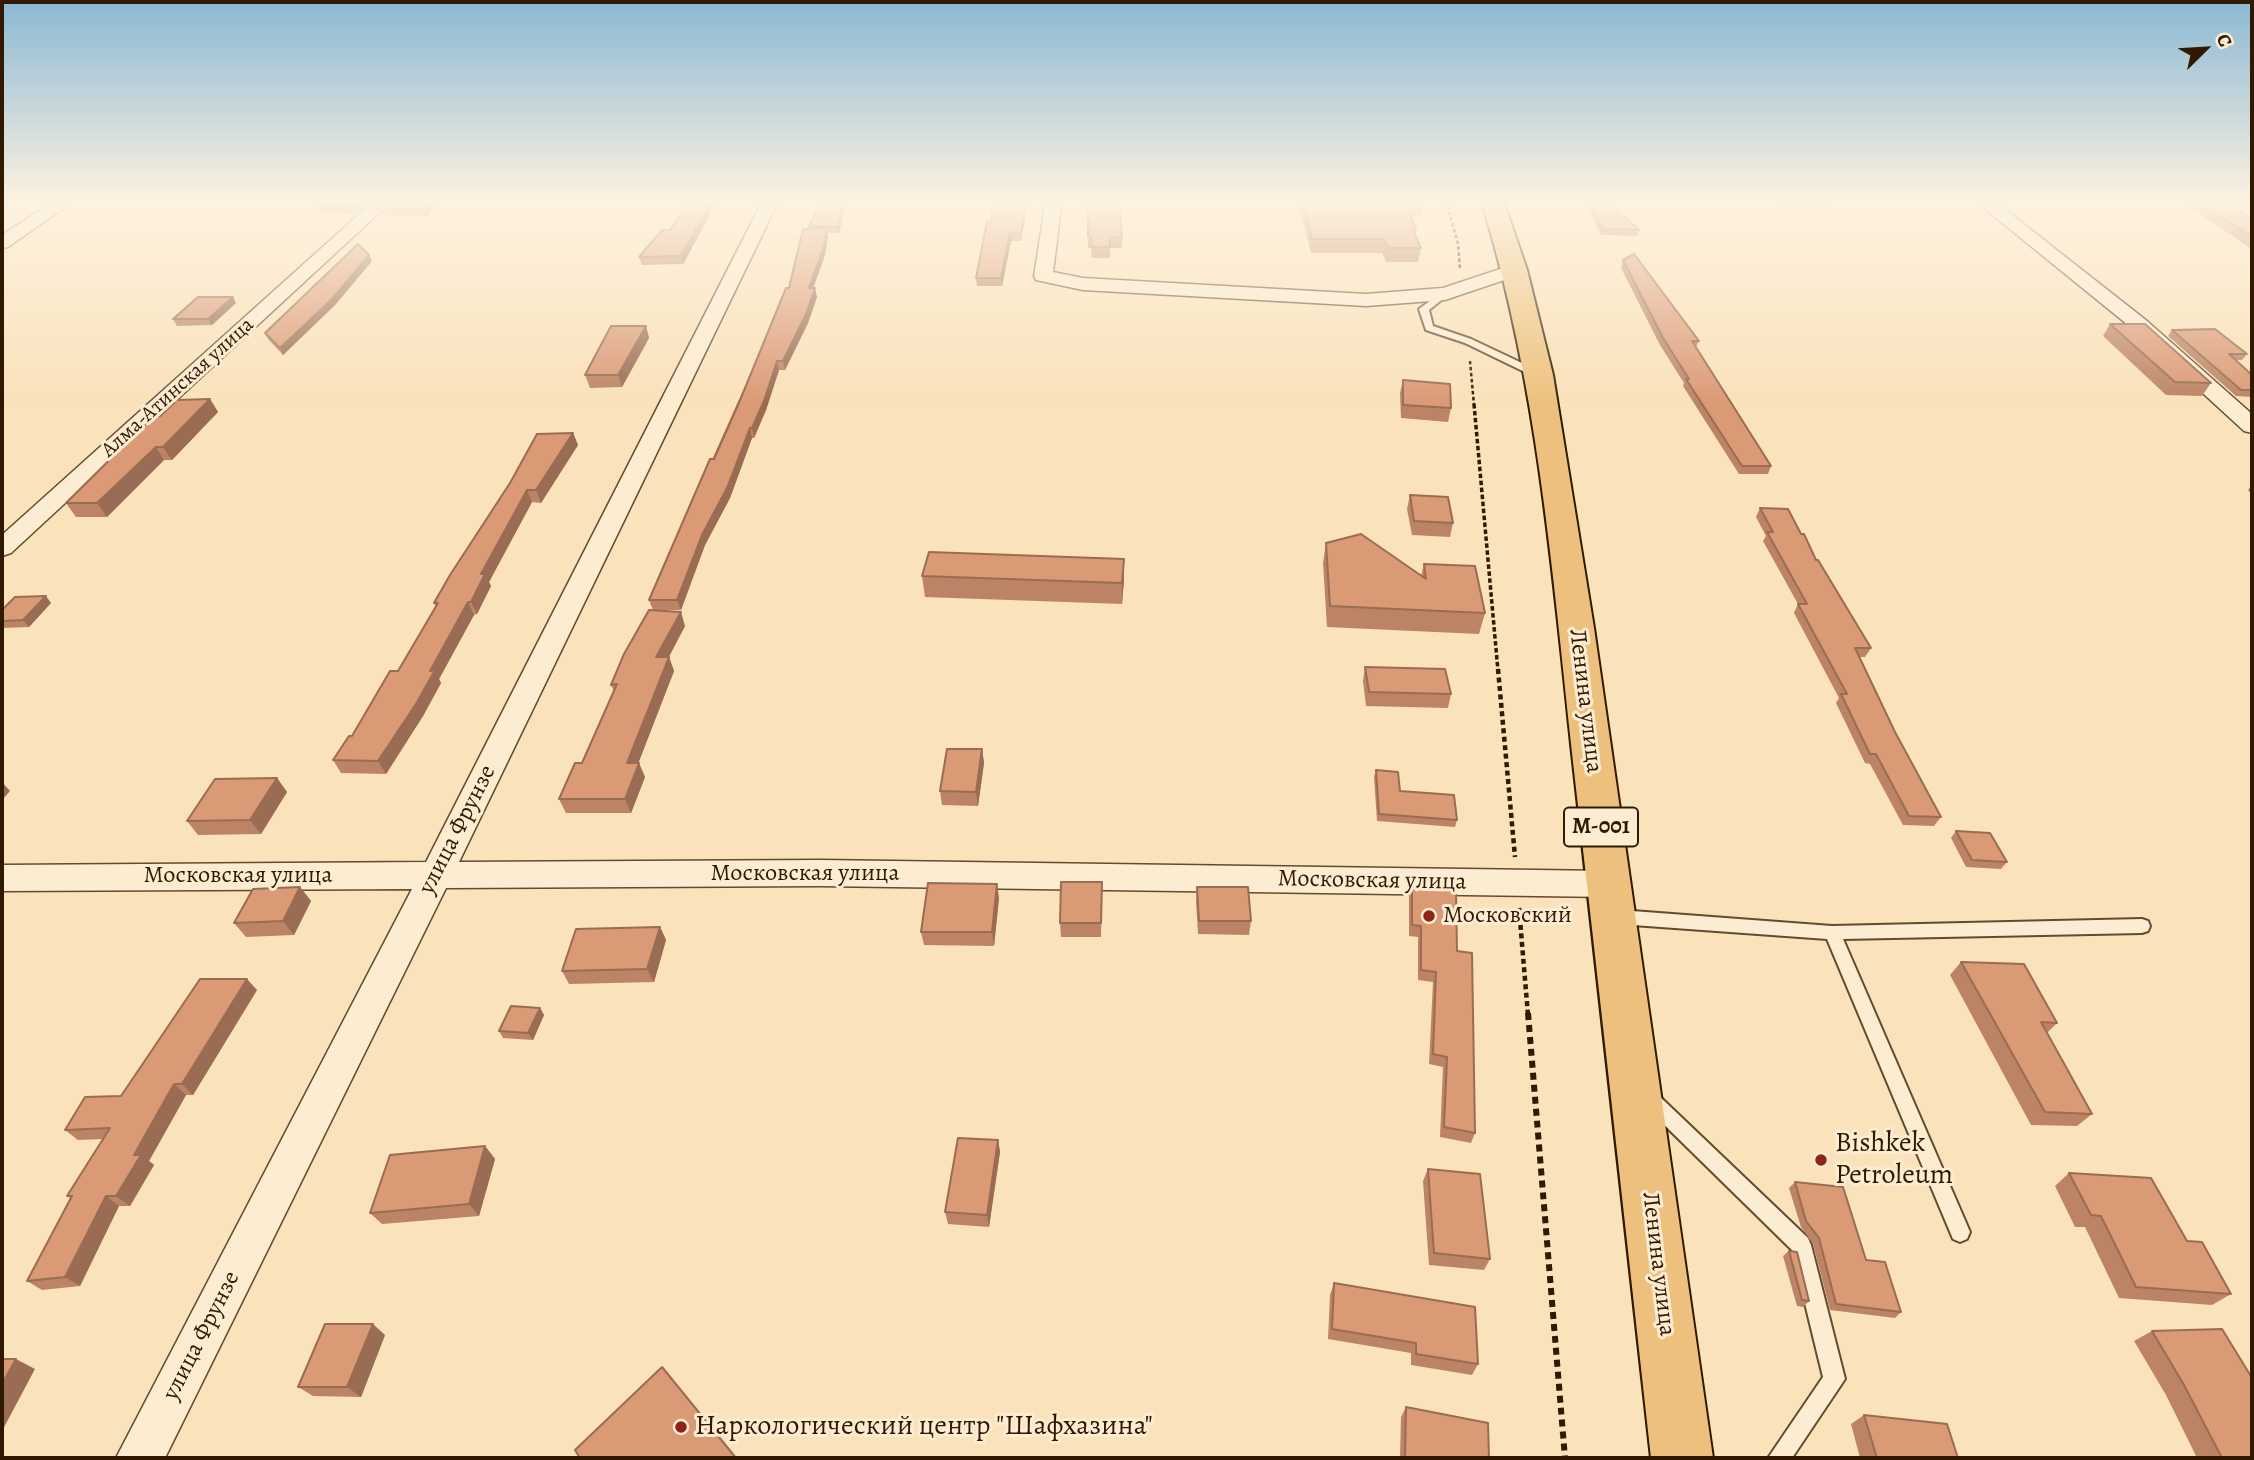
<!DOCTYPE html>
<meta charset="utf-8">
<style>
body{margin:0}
#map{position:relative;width:2254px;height:1460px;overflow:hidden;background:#fae2ba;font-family:Alegreya,serif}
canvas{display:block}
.frame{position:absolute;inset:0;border:4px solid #311900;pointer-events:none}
.north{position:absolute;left:2170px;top:14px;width:70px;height:70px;-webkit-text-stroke:5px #fcecd2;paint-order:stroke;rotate:66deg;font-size:19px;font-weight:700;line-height:28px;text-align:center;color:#311900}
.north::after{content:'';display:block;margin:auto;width:24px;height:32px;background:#311900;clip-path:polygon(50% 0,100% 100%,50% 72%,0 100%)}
</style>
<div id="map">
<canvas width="2254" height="1460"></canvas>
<div class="frame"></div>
<div class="north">С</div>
</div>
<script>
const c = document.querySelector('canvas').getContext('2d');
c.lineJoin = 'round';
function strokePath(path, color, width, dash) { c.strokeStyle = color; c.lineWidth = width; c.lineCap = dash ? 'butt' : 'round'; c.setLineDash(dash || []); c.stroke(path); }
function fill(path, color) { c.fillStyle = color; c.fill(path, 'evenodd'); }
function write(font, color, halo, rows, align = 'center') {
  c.font = font + ' Alegreya,serif'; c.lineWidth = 6; c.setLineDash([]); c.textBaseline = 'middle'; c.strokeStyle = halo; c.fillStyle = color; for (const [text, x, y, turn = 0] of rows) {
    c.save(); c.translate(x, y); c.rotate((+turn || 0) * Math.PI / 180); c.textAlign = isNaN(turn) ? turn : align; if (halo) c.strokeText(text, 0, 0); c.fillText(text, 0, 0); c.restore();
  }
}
const lane = new Path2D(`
 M1442,292L1449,294L1429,310L1433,326L1471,339L1541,372V376H1533L1465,343L1426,330L1419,309Z
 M1619,910L1832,926L2142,919L2148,921L2150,926L2148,931L2142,933L1843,939L1970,1232L1967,1239L1960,1242L1953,1239L1827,939L1619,924L1613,922L1611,917L1613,912Z
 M1651,1092L1657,1094L1808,1238L1811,1245L1845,1379L1792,1458H1768L1823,1377L1792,1250L1645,1106L1642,1100L1645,1094Z`);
const street = new Path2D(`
 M56,200H75L8,247L2,248V235Z
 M375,200H393L11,553L2,556V535Z
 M763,200H779L459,862L821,860L1608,871L1620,875L1625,884L1620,893L1608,897L821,886L446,888L165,1458H116L412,889L2,891V865L426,862Z
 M1046,200H1062L1053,272L1083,278L1366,294L1443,288L1515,264L1524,270L1522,274L1445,300L1366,306L1083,290L1036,280L1034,276Z
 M1974,200H1993L2147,321L2252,414V433L2244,431L2133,329Z`);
const primary = new Path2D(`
 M1481,200H1503L1527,270L1553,375L1594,628L1713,1458H1651C1625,1223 1599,988 1572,753C1552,568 1537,379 1481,200Z`);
strokePath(lane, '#634b2e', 4);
strokePath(street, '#634b2e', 3);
strokePath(primary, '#311900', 4);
strokePath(new Path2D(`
 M1446,200L1458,244L1460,268
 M1470,361L1474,405`), '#311900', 2.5, [3.5, 2.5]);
strokePath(new Path2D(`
 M1474,404L1498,671`), '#311900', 3.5, [4.5, 2.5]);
strokePath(new Path2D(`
 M1498,669L1515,857
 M1519,908L1528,1015`), '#311900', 4.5, [5, 3.5]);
strokePath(new Path2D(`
 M1528,1013L1565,1458`), '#311900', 6, [7, 5]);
fill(lane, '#fcecd2');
fill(street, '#fcecd2');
fill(primary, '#edc17d');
fill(new Path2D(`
 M326,200H371L355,214L320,213L318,207Z
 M442,200L427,216L381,215L378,209Z
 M690,200H718L683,264L642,265L639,257L670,230Z
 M821,200H847L839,233H827L828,236L825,255L813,288L817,297L808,323L785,370H779L766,410L754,438H752L730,498L705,545L681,610H656L685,626L669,657L674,671L638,763L645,777L631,813H566L559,799L582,763L614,691L611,685L653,610L649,600L789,288L809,227Z
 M993,200H1028L1021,241H1011L1002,286H977L976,278L991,222Z
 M1088,200L1122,238V248H1110V258H1092L1091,248H1088Z
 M1295,200H1423L1424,204L1422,217H1412L1416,229L1415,235L1421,248L1418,262H1386L1382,253H1311L1299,206H1296Z
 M1584,200H1606L1639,230L1637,236L1601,235Z
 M1766,200H1833L1831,205L1768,203Z
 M2179,200H2225L2250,218H2252V249Z
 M2237,200H2252V210Z
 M1623,260L1699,341L1696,347L1771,466L1768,474H1739L1683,386L1684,383L1660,345L1621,268Z
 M372,261L335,305L283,355L268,339L265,333Z
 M236,303L212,325L177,326L173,319Z
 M2110,324L2211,383L2202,396L2166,395L2103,336Z
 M646,326L649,338L622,387L590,388L585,375Z
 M2172,330L2247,354L2242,360H2236L2252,375V397L2236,396L2168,336Z
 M1403,380L1451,408L1448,422L1401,418L1400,393Z
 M210,399L218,412L172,460H164L107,517H76L66,503L160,416Z
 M573,433L578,445L541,503L532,502L489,582L491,586L477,614L474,615L439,679L441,683L423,716L386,774L341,773L333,760L352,736L398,671L436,607L434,603Z
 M2252,484V495L2248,490Z
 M1410,495L1453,523L1450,537L1412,535L1407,509Z
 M1760,508L1801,534L1871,648L1865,657H1859L1895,732L1941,817L1934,826L1903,825L1870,764L1865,763L1836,703L1839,698L1794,613L1798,604L1763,541L1766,536L1756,517Z
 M1326,543L1421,576L1424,564L1485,613L1479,634L1327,627L1323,563Z
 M922,576L1124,579L1122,604L925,597Z
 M51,603L29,627L2,628V610Z
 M1365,667L1451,694L1448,708L1366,706L1363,681Z
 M982,749L984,763L978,806L942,805L940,791Z
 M1376,770L1400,791L1457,820L1455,827L1377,821L1374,777Z
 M277,778L287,792L261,834L198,835L187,821Z
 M1956,831L2007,862L2001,869L1966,867L1951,838Z
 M1412,886L1457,951L1475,1133L1471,1143L1440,1137L1443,1067L1429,1064L1433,982L1418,980V937L1409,936V897Z
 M300,887L311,901L294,935L246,937L234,923Z
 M1197,887L1251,921L1249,935L1198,934L1196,901Z
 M1102,896L1101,937H1061L1060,923Z
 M999,898L994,946L924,945L921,932Z
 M660,927L666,940L654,982L569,984L562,971Z
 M1961,962L2057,1023L2047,1033L2092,1114L2077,1126L2031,1125L1950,975Z
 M257,990L193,1095H186L149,1161L154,1165L130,1206H119L80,1286L42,1290L27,1281L70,1198L67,1196L103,1139L78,1140L65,1130L121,1096Z
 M540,1008L544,1015L533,1040L503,1038L499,1031Z
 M998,1140L1000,1152L989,1227L948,1224L945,1212Z
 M485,1146L495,1159L479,1216L382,1224L370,1213Z
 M1428,1169L1490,1259L1484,1270L1429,1265L1423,1181Z
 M2069,1173L2231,1294L2212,1305L2119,1298L2085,1227H2075L2055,1186Z
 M1795,1182L1866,1260L1901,1312L1895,1318L1830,1310L1813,1244L1801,1227L1789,1188Z
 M1789,1251L1809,1301L1803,1307L1797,1306L1783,1256Z
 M1334,1283L1478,1364L1472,1375L1411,1365V1353L1328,1339L1330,1295Z
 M2152,1331L2252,1458H2197L2166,1395L2134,1341Z
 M385,1335L361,1397L313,1396L298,1387Z
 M1406,1407L1489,1458H1400L1401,1417Z
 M1864,1415L1958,1458H1860L1851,1424Z`), '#bc8465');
fill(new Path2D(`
 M362,200H371L355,214L353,208Z
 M435,200H442L427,216L425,210Z
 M712,200H718L683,264L681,256Z
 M845,200H847L839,233L838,227Z
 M1027,200H1028L1021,241V233Z
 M827,228L828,236L825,255L810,297L809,288Z
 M1010,233L1011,241L1002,286L1001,278Z
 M369,255L372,261L335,305L283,355L280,348Z
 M815,288L817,297L808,323L785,370L783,361Z
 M233,297L236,303L212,325L208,319Z
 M646,326L649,338L622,387L618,375Z
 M777,361L779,370L766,410L754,438L752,428Z
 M210,399L218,412L172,460L163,447Z
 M750,428L752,438L730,498L705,545L681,610L677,600L702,535Z
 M573,433L578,445L541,503L536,490Z
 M156,447L164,460L107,517L97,503Z
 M527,490L532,502L489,582L491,586L477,614L471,602L481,574Z
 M1124,559V579L1122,604V583Z
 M46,596L51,603L29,627L23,620Z
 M468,602L474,615L439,679L441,683L423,716L386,774L378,761L430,671Z
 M681,612L685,626L661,671L656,657Z
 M669,657L674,671L633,777L627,763Z
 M982,749L984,763L978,806L976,792Z
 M639,763L645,777L631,813L625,799Z
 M277,778L287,792L261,834L250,820Z
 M2,782L10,791L2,800Z
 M997,884L999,898L994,946L992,932Z
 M300,887L311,901L294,935L283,921Z
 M660,927L666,940L654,982L647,969Z
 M247,979L257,990L193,1095L182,1084Z
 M540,1008L544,1015L533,1040L528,1033Z
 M174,1084L186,1095L149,1161L154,1165L130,1206L116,1196L134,1155Z
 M998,1140L1000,1152L989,1227L987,1215Z
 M485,1146L495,1159L479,1216L469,1204Z
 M106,1196L119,1206L80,1286L65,1277Z
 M373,1324L385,1335L361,1397L347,1387Z
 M16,1359L35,1369L2,1431V1384Z`), '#996c53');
const building = new Path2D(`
 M326,200H362L353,208L318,207Z
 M388,200H435L425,210L378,209Z
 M690,200H712L681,256L639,257L662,230H670Z
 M821,200H845L838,227H809Z
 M993,200H1027L1021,233H1010L1001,278H976L987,222H991Z
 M1088,200H1119L1122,238L1110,237V247H1092L1091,237H1088Z
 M1302,200H1423L1424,204H1406L1416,229H1412L1421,248H1388L1384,239H1312Z
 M1589,200H1606L1639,230L1602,229Z
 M2195,200H2225L2250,218H2252V237Z
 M827,228L824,246L809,288H815L806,314L783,361H777L764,401L752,428H750L727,488L702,535L677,600H649L710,459H714L741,398L786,288H789L803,229Z
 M358,244L369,255L332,299L280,348L265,333Z
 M1634,254L1699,341H1692L1771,466H1742L1686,379H1689L1663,338L1623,260Z
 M198,297H233L208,319H173Z
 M2110,324H2145L2211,383L2175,382Z
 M611,326H646L618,375H585Z
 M2215,329L2247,354H2229L2252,375V390H2241L2172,330Z
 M1403,380L1450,384L1451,408L1403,405Z
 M210,399L163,447H156L97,503H66L154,416H160L177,400Z
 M573,433L536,490H527L481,574H485L471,602H468L430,671L435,670L416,704L378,761L333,760L349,736H352L390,671H398L438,603H434L450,575L510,483L537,434Z
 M1410,495L1448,497L1453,523L1414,521Z
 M1760,508L1788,509L1801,534H1804L1816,560H1818L1871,648H1855L1895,732L1941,817L1909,816L1876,754H1870L1841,694H1847L1798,604H1807L1767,532H1773Z
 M1361,534L1426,579L1424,564L1475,566L1485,613L1330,606L1326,543Z
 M929,552L1124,559L1122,583L922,576Z
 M46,596L23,620L2,621V610L15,597Z
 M649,610L681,612L656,657H669L627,763H639L625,799H559L575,763H582L617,684L611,685L624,654Z
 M1365,667L1445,669L1451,694L1369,692Z
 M947,749H982L976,792L940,791Z
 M1376,770L1398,772L1400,791L1454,795L1457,820L1379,814Z
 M277,778L250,820L187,821L215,779Z
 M1956,831L1990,833L2007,862L1972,860Z
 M1061,882H1102L1101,923H1060Z
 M928,883L997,884L992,932H921Z
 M1412,886L1456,891L1457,951L1472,953L1475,1133L1444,1127L1447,1057L1433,1054L1436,972L1421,970V926L1412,925Z
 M300,887L283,921L234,923L253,889Z
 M1197,887H1248L1251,921H1199Z
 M660,927L647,969L562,971L576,929Z
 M1961,962L2024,964L2057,1023L2041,1022L2092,1114L2045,1112Z
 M200,979H247L182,1084H174L134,1155H141L116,1196H106L65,1277L27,1281L72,1196H67L110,1128L65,1130L85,1097L121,1096Z
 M511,1006L540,1008L528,1033L499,1031Z
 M958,1138L998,1140L987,1215L945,1212Z
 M485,1146L469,1204L370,1213L390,1155Z
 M1428,1169L1480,1174L1490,1259L1434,1253Z
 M2069,1173L2151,1178L2187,1241L2202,1242L2231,1294L2136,1287L2101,1216L2091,1215Z
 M1795,1182L1843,1187L1866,1260L1885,1262L1901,1312L1836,1304L1819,1238L1806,1221Z
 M1789,1251L1797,1252L1809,1301L1802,1300Z
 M1334,1283L1475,1307L1478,1364L1416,1354V1343L1332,1329Z
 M325,1324H373L347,1387H298Z
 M2222,1329L2252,1378V1458H2222L2184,1385L2152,1331Z
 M2,1359H16L2,1384Z
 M662,1367L736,1458H580L575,1450Z
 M1406,1407L1488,1423L1489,1458H1405Z
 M1864,1415L1947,1424L1958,1458H1877Z`);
fill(building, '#db9a76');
strokePath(building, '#996c53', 2);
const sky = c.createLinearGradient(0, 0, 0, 404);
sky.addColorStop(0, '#8bb8d4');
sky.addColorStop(0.5, '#fdf2e0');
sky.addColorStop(1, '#fdf2e000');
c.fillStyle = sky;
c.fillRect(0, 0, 2254, 404);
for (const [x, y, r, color] of [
 [1429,916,7,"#8f2418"],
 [1821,1160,7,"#8f2418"],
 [681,1427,7,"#8f2418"]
]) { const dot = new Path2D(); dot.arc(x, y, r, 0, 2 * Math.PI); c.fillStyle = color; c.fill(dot); strokePath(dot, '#fcecd2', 2.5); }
write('21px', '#311900', '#fcecd2', [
 ["Алма-Атинская улица",178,388,-42]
]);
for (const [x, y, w] of [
 [1601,827,74]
]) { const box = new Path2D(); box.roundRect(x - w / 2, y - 19.5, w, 39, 5); c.fillStyle = '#fcecd2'; c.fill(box); strokePath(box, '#311900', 2); }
write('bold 23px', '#311900', null, [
 ["М-001",1601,827]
]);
write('24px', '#311900', '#fcecd2', [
 ["Ленина улица",1585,701,83],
 ["улица Фрунзе",458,830,-63],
 ["Московская улица",805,874],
 ["Московская улица",238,876],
 ["Московская улица",1372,881,1],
 ["Ленина улица",1658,1264,83],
 ["улица Фрунзе",202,1336,-63]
]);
write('24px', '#311900', '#fcecd2', [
 ["Московский",1443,916]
], 'left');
write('28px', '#311900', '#fcecd2', [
 ["Bishkek",1835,1144],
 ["Petroleum",1835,1176],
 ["Наркологический центр \"Шафхазина\"",695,1427]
], 'left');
</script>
